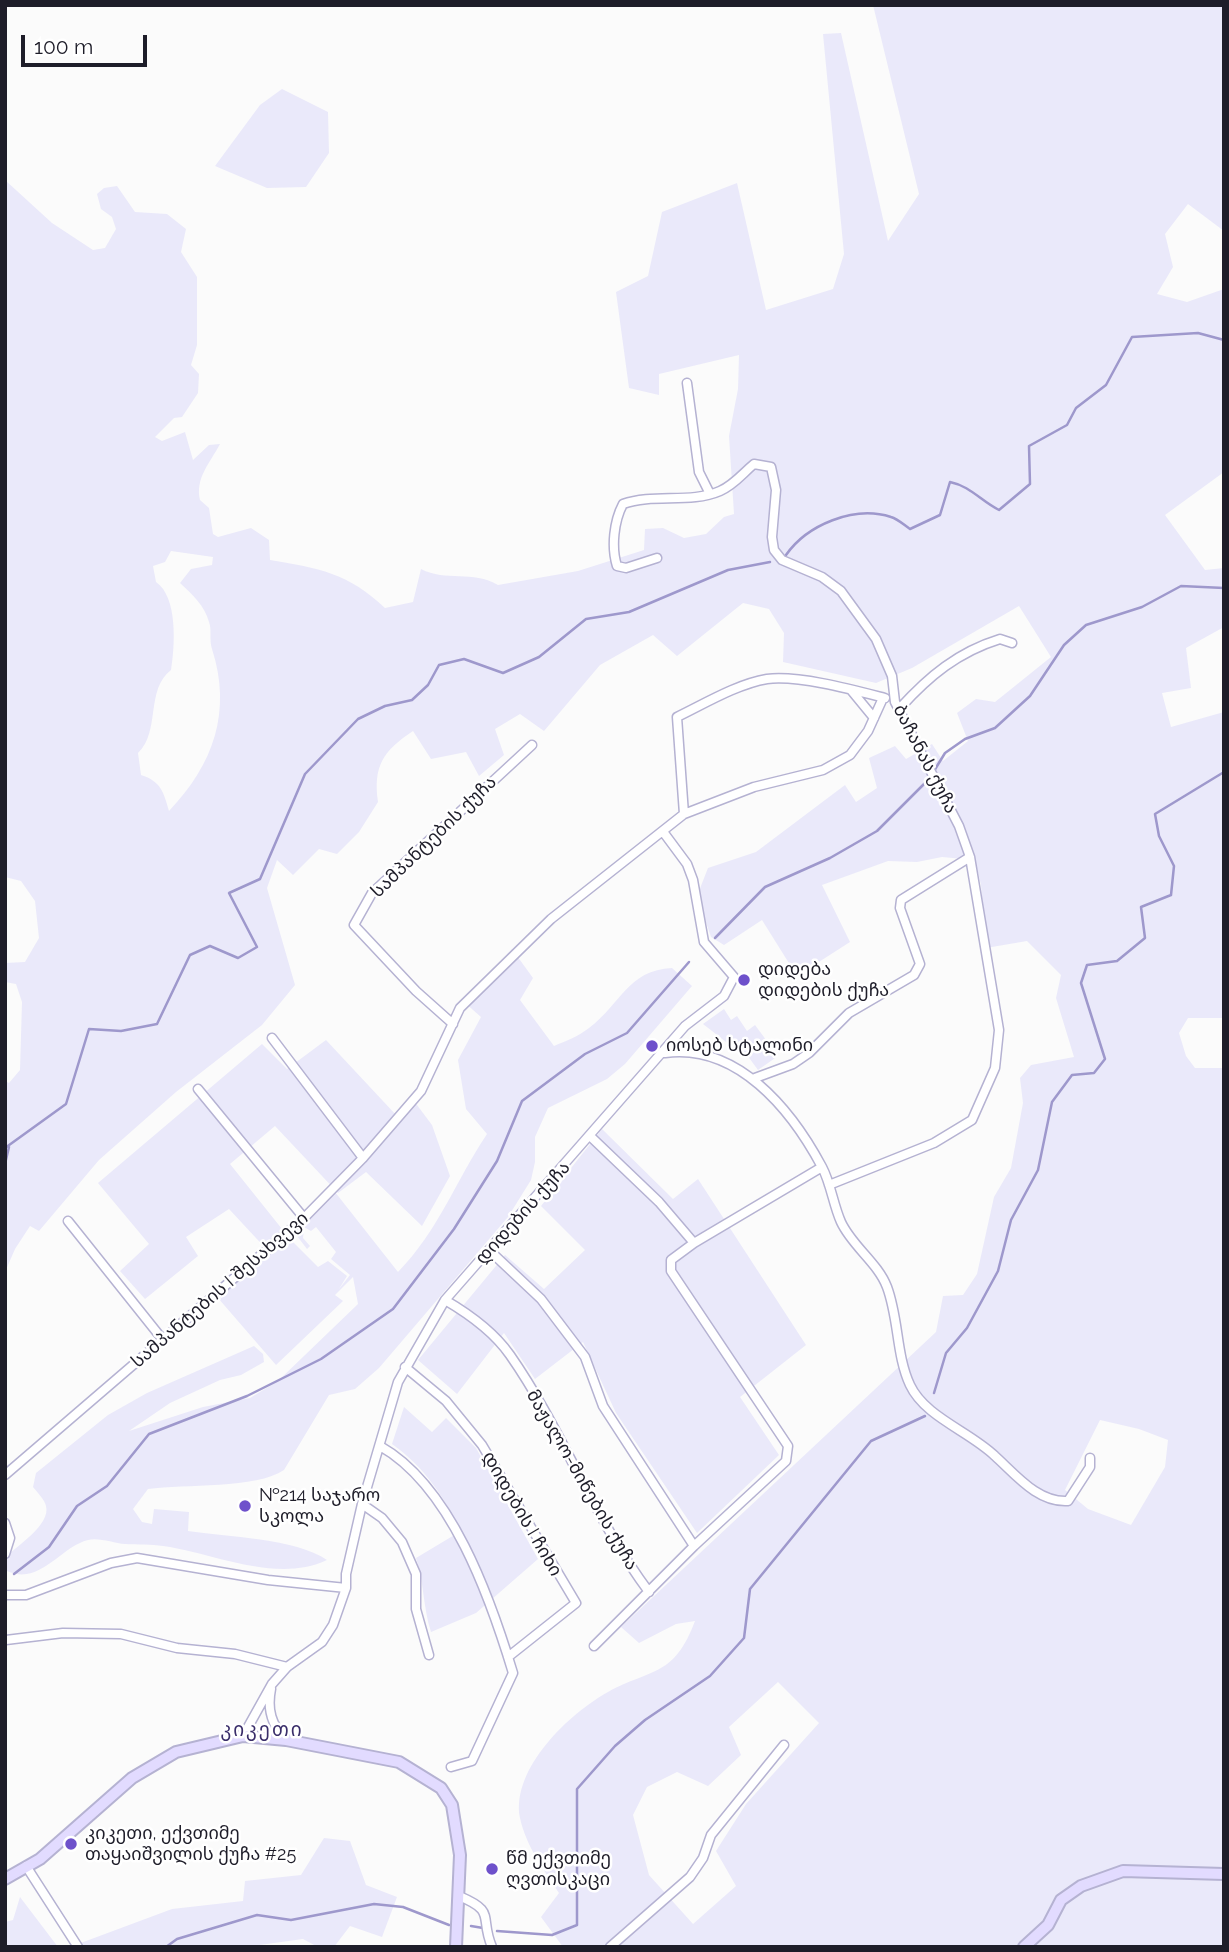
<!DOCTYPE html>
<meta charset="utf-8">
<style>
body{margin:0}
#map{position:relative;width:1229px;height:1952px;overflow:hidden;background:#fbfbfb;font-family:Raleway,sans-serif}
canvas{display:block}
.frame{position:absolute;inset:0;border:7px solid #1e1d29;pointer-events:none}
.scale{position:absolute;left:21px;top:35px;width:126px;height:32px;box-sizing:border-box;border:4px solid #1e1d29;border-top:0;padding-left:9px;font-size:21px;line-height:24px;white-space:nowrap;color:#1e1d29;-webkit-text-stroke:5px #fff;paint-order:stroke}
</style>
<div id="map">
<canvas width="1229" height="1952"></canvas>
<div class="frame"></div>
<div class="scale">100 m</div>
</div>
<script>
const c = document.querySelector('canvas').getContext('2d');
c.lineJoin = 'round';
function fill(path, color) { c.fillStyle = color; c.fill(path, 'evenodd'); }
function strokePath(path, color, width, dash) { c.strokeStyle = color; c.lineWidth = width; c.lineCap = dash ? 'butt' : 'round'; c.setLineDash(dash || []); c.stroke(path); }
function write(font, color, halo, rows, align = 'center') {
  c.font = font + ' Raleway,"Noto Sans Georgian",sans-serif'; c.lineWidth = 5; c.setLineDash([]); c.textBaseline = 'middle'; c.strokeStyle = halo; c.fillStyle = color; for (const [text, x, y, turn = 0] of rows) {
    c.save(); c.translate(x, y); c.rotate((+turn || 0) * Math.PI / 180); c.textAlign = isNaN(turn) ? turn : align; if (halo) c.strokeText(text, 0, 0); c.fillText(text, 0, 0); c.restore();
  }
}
fill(new Path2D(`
 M873,5H1224V231L1188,204L1165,234L1173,267L1157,294L1187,302L1224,289V472L1165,515L1205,570L1224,568V627L1186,648L1191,688L1162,693L1171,727L1224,712V1018H1188L1179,1033L1186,1056L1195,1068H1224V1947H563L541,1917L559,1893C544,1870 526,1846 520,1818C511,1768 570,1713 608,1692C652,1668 674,1677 695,1621L676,1624L639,1643L621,1627L936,1332L943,1296L963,1295L977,1274L994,1197L1011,1168L1023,1103L1020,1078L1031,1065L1074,1057L1056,998L1061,975L1027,941L986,948L981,885L975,860L942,857L917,862L888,861L822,885L850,942L797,976L762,920L724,945L711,937L697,896L708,868L756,852L845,785L856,802L877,788L869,758L895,746L906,759L932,744L943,761L968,741L957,713L976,699L995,702L1051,657L1019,606L912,668L876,683L783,662L784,633L769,609L743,603L677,656L653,635L600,665L544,731L520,714L495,729L504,755L479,776L466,752L431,759L413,731C383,751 373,766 378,802L359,832L337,854L319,849L293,875L277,860L267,888L295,985L262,1025L176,1092L99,1160L39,1231L30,1226L15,1249L5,1272V1081L9,1083L20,1070L22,1002L16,984L5,982V963L25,962L39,938L35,901L21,881L5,877V180L52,223L93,250L105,248L116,229L112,217L101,209L97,194L104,188L117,186L135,212L167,214L186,229L181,252L197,277V345L191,365L199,374L198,393L182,417L174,418L155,437L162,441L185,432L193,460L209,445L220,444C210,463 195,478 200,500L209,508L213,534L218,537L251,528L269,540L270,560C319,568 348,573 385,608L413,602L421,569C446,582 473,570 498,585L578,571L644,550L645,529L663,528L684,538L706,534L724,517L734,514L729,436L738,389L739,355L659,374V395L629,388L616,292L648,276L662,212L737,183L766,310L833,289L844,254L823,34L841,33L888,241L919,194ZM171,551L213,557L212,565L191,569L180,583C192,594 205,606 209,622C212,630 209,640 212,649C232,711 214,764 169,811C164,793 161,781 141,775L138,753C161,731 145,690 171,670C175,646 178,597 156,582L153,566L165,562ZM1100,1420L1139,1429L1168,1440L1165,1467L1131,1525L1088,1509L1065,1490ZM778,1682L819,1723L746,1804L716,1851L736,1886L693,1924L649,1875L633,1815L647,1787L677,1772L708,1786L741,1755L729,1727Z
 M282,89L328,112L329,153L306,187L267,188L215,166L260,105Z
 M512,949L533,978L520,1000L554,1046C566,1041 579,1036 589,1028C621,1004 628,970 672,968L692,986L625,1064L607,1079L548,1108L535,1137V1162L531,1180L508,1217L379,1368L355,1389L329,1395L284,1470C256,1489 185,1484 148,1489L133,1509L142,1522L152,1524L154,1509L189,1512L188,1531C227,1537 295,1538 327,1560C276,1584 214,1553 163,1546C151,1544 138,1545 125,1544C114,1543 98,1537 88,1540C60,1547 40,1586 7,1571L5,1558C16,1546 51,1525 46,1506C45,1500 37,1492 33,1487L36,1473L108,1415L147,1393L254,1346L263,1354L264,1362L241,1375L220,1380L170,1403L129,1431L203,1407L250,1398L278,1381L358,1304L353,1277L335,1295L343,1301L276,1365L218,1298L269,1252L229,1209L186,1237L198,1256L145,1299L120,1271L149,1244L98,1183L262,1044L287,1069L326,1040L397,1116L411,1097L432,1125L450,1176L422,1226L366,1172L338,1193L275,1126L230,1164L290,1239L318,1267L328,1261L347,1276L339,1289L350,1275L331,1259L336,1252L316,1227L311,1231L304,1227L303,1238L310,1246L307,1249L294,1232L335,1192L398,1272C439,1230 456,1180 487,1134L466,1109L458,1060L481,1017L464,1002Z
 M724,1009L731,1020L737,1016L747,1031L755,1025L778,1056L758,1070L747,1055L744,1056L703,1024Z
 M602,1129L673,1199L698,1179L806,1345L740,1397L779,1455L697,1533L616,1413L583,1342L535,1379L504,1333L457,1394L418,1360L505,1255L544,1289L585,1250L541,1206Z
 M404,1407L432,1432L446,1418L476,1448L538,1559L476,1613L431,1632C423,1607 424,1582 416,1558L461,1531C442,1494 425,1468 392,1444Z
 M324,1838L350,1841L366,1885L397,1897L382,1937L350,1926L334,1947H318L303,1939L245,1947H70L172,1909L243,1901L245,1881L301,1875Z
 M20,1897L58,1947H5V1922L13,1920Z`), '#eae9fa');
strokePath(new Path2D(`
 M786,555C807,525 854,505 891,517C898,519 904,525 910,529L940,515L950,482C970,486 981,501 999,510L1030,484L1029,446L1067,425L1076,408L1106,385L1132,337L1198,333L1224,340
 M934,771L945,753L965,739L995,728L1030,696L1064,645L1086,625L1142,607L1181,586L1224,588
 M715,938L765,887L830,858L877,831L931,777
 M5,1148L66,1104L89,1029L121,1031L157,1024L190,955L210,946L238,958L257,947L229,893L260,879L305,774L358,719L385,706L412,700L428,685L439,665L464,659L503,673L539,657L586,619L629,612L728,570L770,562
 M5,1164L9,1147
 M934,1393L946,1353L967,1328L998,1271L1011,1220L1038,1170L1052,1102L1072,1075L1094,1073L1105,1059L1081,983L1087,965L1117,961L1145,938L1141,907L1171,895L1174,866L1159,836L1155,814L1224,772
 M14,1574L49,1547L77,1506L107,1486L149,1434L247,1396L321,1359L393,1309L454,1229L497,1161L522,1101L585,1054L627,1033L689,962
 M471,1926L483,1928
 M497,1931L552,1935L577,1925V1789L615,1746L645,1720L710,1676L744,1638L750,1589L871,1441L925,1416
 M166,1947L177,1939L257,1915L291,1920L374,1904L403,1907L449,1925`), '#9e98cc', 2.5);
const street = new Path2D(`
 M687,383L699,472L710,494
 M657,558L626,568L617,566C611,547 614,521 623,504C654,493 690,504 720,491C734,485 743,473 754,464L771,467L776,490L772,537L774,550L782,560L822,577L841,591L876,639L892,676L895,702L959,826L970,857L999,1030L995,1068L972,1120L934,1143L829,1185
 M851,690L874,718
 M900,708C929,676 958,652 1000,639L1012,643
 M684,814L677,717C704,704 737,684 767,679C799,675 854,690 885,698
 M453,1024L416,991L354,925L372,893L532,745
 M272,1038L363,1158
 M665,1053C737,1043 791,1109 822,1167C831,1184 833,1204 841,1222C852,1246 878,1263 887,1287C899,1319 896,1355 910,1385C925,1417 969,1431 995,1456C1016,1475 1038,1503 1068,1501L1090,1467V1458
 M755,1078L793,1064L809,1053L849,1013L914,975L920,964L900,908L901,900L970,857
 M198,1089L304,1218
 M590,1136L659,1202L694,1243
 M68,1221L163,1340
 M490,1251L541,1299L585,1357L603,1406L694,1546
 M445,1300C469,1314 494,1332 510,1355C563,1431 594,1519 649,1592
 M405,1367L446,1401L482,1445L576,1603L508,1657
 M380,1446C451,1486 490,1597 513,1673L472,1761L451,1767
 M5,1475L304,1218L363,1158L421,1091L460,1008L551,919L684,814L754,787L823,770L850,755L868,731L883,698
 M362,1504L382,1518L402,1542L416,1574V1609L429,1655
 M5,1523L10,1538L5,1554
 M5,1595H26L111,1563L137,1558L268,1580L346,1588
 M6,1640L63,1633L121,1634L177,1648L235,1654L287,1667
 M594,1646L694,1546L786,1461L788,1446L671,1271V1260L694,1243L822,1167
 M271,1689C267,1709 271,1725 286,1740
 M243,1736L272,1684L287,1667L322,1642L333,1625L346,1588V1574L362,1504L398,1382L445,1300L685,1026L724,996L734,977L704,942L693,880L687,864L664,833
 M26,1866L78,1947
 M459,1896C497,1912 479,1916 492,1947
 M610,1947L690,1877L703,1858L711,1835L784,1745`);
const secondary = new Path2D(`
 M5,1879L40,1859L132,1778L176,1752L243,1736L286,1740L399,1762L441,1788L452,1805L460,1855L456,1947
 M1024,1947L1048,1925L1061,1900L1081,1886L1123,1871L1224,1874`);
strokePath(street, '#b5b2d2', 11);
strokePath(secondary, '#b5b2d2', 14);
strokePath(street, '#fff', 8);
strokePath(secondary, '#e2dbff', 10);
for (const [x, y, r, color] of [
 [744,980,7,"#6e51cb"],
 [652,1046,7,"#6e51cb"],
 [245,1506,7,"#6e51cb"],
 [71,1844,7,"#6e51cb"],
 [492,1869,7,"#6e51cb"]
]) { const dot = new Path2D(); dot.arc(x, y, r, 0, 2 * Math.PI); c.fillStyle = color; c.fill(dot); strokePath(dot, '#fff', 2.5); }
write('18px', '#1e1d29', '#fff', [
 ["ბაჩანას ქუჩა",925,759,63],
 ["სამპანტების ქუჩა",434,837,-44],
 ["დიდების ქუჩა",523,1213,-48],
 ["სამპანტების I შესახვევი",220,1290,-41],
 ["მაჟალო-მიწების ქუჩა",582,1480,60],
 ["დიდების I ჩიხი",522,1514,60]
]);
write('18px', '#1e1d29', '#fff', [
 ["დიდება",758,970],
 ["დიდების ქუჩა",758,991],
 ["იოსებ სტალინი",666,1046],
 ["№214 საჯარო",259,1496],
 ["სკოლა",259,1517],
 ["კიკეთი, ექვთიმე",85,1834],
 ["თაყაიშვილის ქუჩა #25",85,1855],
 ["წმ ექვთიმე",506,1859],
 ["ღვთისკაცი",506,1880]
], 'left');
c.letterSpacing = '2px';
write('19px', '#3a2e6a', '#fff', [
 ["კიკეთი",262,1730]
]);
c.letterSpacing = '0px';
</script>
